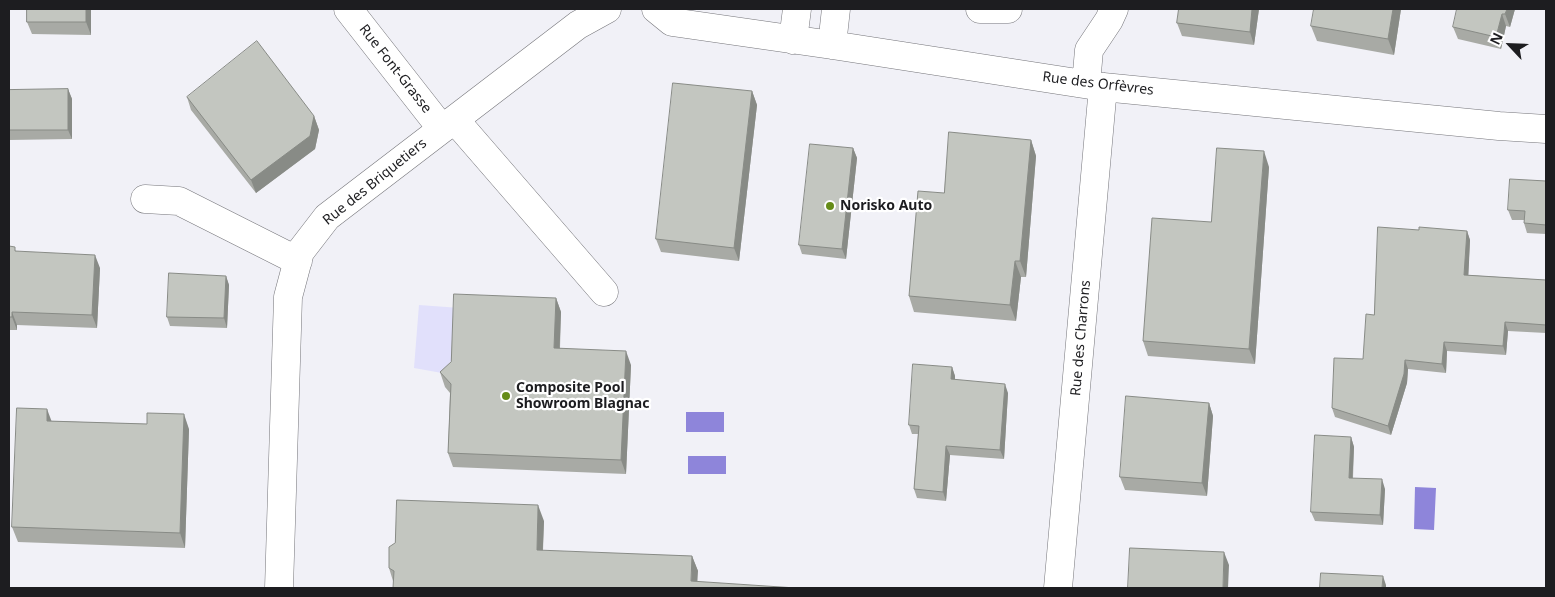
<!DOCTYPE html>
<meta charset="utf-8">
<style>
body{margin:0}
#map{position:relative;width:1555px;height:597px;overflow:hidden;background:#f1f1f7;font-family:"Noto Sans",sans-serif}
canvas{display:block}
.frame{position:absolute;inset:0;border:10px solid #1d1d20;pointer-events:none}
.north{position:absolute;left:1485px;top:20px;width:50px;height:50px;-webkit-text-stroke:4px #fff;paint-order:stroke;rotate:295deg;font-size:14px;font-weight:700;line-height:20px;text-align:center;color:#1d1d20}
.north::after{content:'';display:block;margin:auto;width:18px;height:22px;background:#1d1d20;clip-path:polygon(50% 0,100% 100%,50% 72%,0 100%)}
</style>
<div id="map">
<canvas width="1555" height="597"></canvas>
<div class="frame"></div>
<div class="north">N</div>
</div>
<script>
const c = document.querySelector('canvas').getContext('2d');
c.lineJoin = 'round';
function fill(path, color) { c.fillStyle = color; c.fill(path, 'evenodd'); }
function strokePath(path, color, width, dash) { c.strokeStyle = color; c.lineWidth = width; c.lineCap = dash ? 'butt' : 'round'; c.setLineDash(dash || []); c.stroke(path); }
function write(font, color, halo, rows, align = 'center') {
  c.font = font + ' "Noto Sans",sans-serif'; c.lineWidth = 4.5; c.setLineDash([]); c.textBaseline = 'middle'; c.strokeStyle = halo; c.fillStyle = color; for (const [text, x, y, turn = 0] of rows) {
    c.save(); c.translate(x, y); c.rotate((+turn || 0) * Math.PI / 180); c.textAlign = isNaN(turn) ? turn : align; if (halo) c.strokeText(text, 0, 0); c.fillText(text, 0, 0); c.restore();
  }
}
fill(new Path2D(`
 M419,305L460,308L457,353L442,373L414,368Z`), '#e1e0fb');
fill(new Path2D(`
 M686,412H724V432H686Z
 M688,456H726V474H688Z
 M1415,487L1436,488L1434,530L1414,529Z`), '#8e85da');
const minor = new Path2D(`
 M348,9L442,129
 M656,9L672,22L832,45L1103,87L1499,126L1546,129
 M980,9H1008
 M793,40L797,9
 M832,45L836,9
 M1086,84L1089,50L1109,20L1114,9
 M455,120L604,292
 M145,199L179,201L298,261
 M279,588L288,297L300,252L327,217L578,25L607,9
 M1058,588L1103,87`);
strokePath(minor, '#75757a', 29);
strokePath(minor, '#fff', 28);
fill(new Path2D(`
 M91,9V35L32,34L27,22Z
 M1179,9H1259L1254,45L1182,36L1177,23Z
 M1401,9L1394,55L1317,41L1311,26Z
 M1515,9L1510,27L1506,26L1501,49L1458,39L1453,27Z
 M68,89L72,99V139L9,140V90Z
 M752,91L757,105L739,261L661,252L656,239Z
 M187,97L314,116L319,130L315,149L256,193L191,110Z
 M1031,140L1036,156L1026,277H1021L1016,321L914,312L909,296L944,193Z
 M853,148L857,158L846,259L802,254L799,245Z
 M1269,167L1255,364L1148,356L1143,341L1211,222Z
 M1546,181V234L1527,233L1524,223V220H1512L1508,210Z
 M1419,230L1467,231L1470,240L1468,275L1546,280V333L1508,331L1506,355L1447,351L1446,373L1408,369L1407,383L1391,435L1335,417L1332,408L1363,359L1374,315Z
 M9,246L16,251L100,268L97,328L17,325V330H9Z
 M226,276L229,285L227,328L170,326L167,317Z
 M556,298L561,312L560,348L631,365L626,474L453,467L448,453L450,393L445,387L440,372Z
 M952,367L955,376V379L1008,393L1004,459L950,455L946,501L917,498L914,489L918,434H912L909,425Z
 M1209,403L1213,416L1207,496L1125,490L1120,477Z
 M52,421L147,424L189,429L185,548L18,542L12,527Z
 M1351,437L1354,447L1353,478L1385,489L1383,525L1315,521L1311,512Z
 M544,521L543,551L692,556L698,571L393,581L389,568Z`), '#a8aaa5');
fill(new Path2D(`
 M86,9H91V35L86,22Z
 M1252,9H1259L1254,45L1250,32Z
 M1393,9H1401L1394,55L1388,39Z
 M1507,9H1515L1510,27L1505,14Z
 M1502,14L1506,26L1501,49L1496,37Z
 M68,89L72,99V139L68,130Z
 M752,91L757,105L739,261L734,248Z
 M314,116L319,130L315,149L256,193L251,180Z
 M1031,140L1036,156L1026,277L1020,261Z
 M853,148L857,158L846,259L842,249Z
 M1264,151L1269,167L1255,364L1249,349Z
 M1467,231L1470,240L1468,284L1464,275Z
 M95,255L100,268L97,328L92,315Z
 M1015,261L1021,277L1016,321L1010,305Z
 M226,276L229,285L227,328L224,318Z
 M556,298L561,312L559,362L554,348Z
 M12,312L17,325V330L12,317Z
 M1505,322L1508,331L1506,355L1503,346Z
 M1444,342L1447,351L1446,373L1442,364Z
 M626,351L631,365L626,474L621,460Z
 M1405,360L1408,369L1407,383L1391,435L1388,426Z
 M952,367L955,376V388L951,379Z
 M1005,384L1008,393L1004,459L1000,450Z
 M1209,403L1213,416L1207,496L1202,483Z
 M47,409L53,425L47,421Z
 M184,414L189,429L185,548L180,533Z
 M1351,437L1354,447L1352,487L1349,478Z
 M946,446L950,455L946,501L943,492Z
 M1382,479L1385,489L1383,525L1380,515Z
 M538,505L544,521L542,566L537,550Z
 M1224,552L1229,565L1228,588H1223Z
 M692,556L698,571L697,588L691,581Z
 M1383,576L1386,585V588H1382Z`), '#888b86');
const building = new Path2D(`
 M27,9H86V22H27Z
 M1179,9H1252L1250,32L1177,23Z
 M1314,9H1393L1388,39L1311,26Z
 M1457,9H1507L1505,14H1502L1496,37L1453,27Z
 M257,41L314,116L310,136L251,180L187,97Z
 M673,83L752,91L734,248L656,239Z
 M68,89V130H9V90Z
 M949,132L1031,140L1020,261H1015L1010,305L909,296L918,191L944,193Z
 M810,144L853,148L842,249L799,245Z
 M1217,148L1264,151L1249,349L1143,341L1152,218L1211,222Z
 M1510,179L1546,181V225L1524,223L1525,211L1508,210Z
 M1378,227L1419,230V227L1467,231L1464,275L1546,280V325L1505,322L1503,346L1444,342L1442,364L1405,360L1404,374L1388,426L1332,408L1334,358L1363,359L1366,314L1374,315Z
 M9,246L15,247V251L95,255L92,315L12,312V317H9Z
 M169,273L226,276L224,318L167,317Z
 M454,294L556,298L554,348L626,351L621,460L448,453L451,384L440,372L451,362Z
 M913,364L952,367L951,379L1005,384L1000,450L946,446L943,492L914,489L919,426L909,425Z
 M1126,396L1209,403L1202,483L1120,477Z
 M17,408L47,409V421L147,424V413L184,414L180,533L12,527Z
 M1315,435L1351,437L1349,478L1382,479L1380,515L1311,512Z
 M397,500L538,505L537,550L692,556L691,581L796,588H393L394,571L389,568V547L395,543Z
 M1130,548L1224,552L1223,588H1128Z
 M1321,573L1383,576L1382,588H1320Z`);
fill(building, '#c3c6c0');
strokePath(building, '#888b86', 1);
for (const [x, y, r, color] of [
 [830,206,5,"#658c18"],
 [506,396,5,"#658c18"]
]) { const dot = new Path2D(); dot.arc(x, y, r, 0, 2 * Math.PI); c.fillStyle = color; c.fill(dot); strokePath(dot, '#fff', 2); }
write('14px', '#1d1d20', '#fff', [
 ["Rue Font-Grasse",395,69,52],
 ["Rue des Orfèvres",1098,84,7],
 ["Rue des Briquetiers",375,182,-39],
 ["Rue des Charrons",1081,338,-85]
]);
write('bold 14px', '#1d1d20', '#fff', [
 ["Norisko Auto",840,206],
 ["Composite Pool",516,388],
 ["Showroom Blagnac",516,404]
], 'left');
</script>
